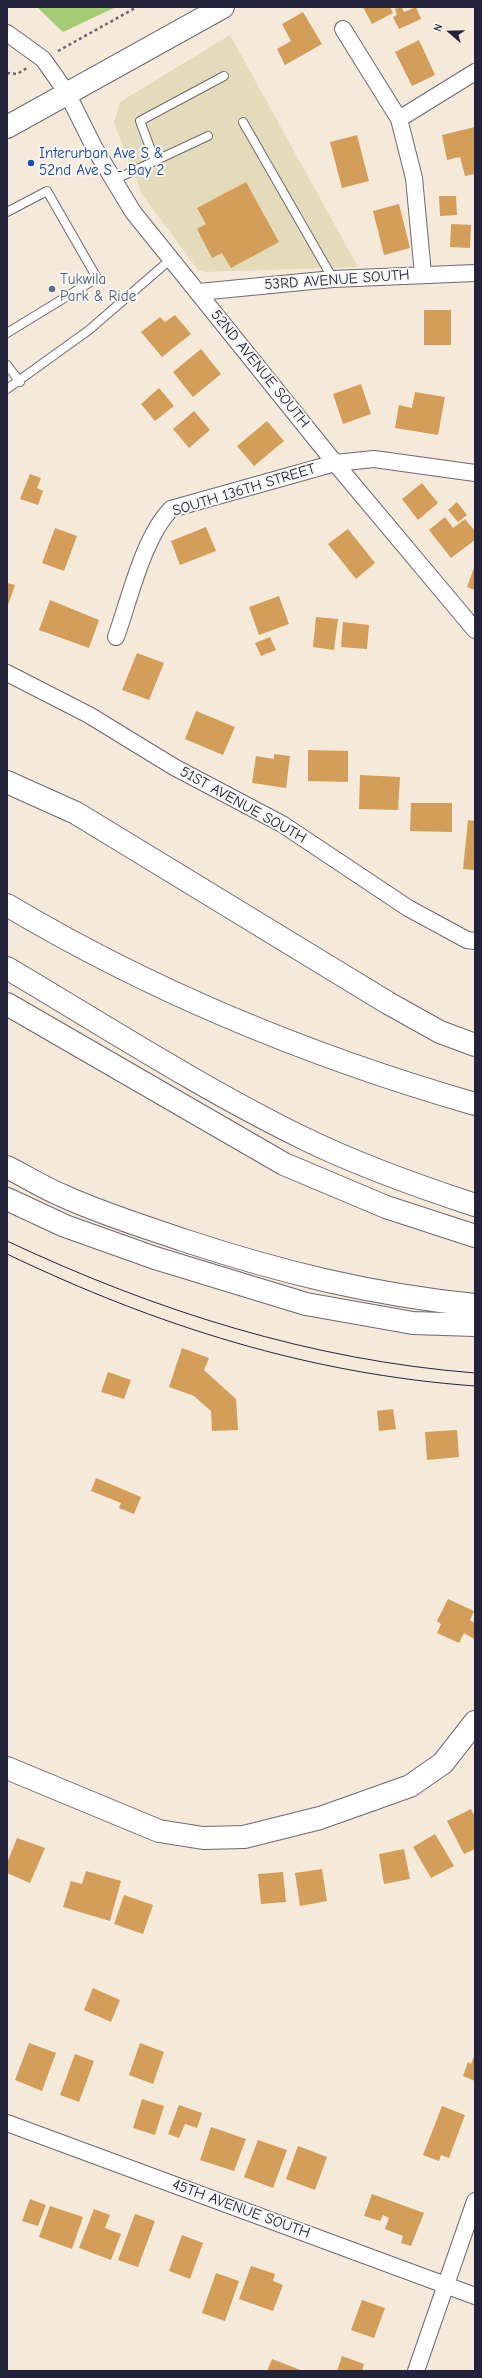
<!DOCTYPE html>
<style>
body{margin:0}
#map{position:relative;width:482px;height:2378px;overflow:hidden;background:#f5e9d9;font-family:"Comic Neue",sans-serif}
canvas{display:block}
.frame{position:absolute;inset:0;border:8px solid #22223b;pointer-events:none}
.north{position:absolute;left:430px;top:12px;width:40px;height:40px;-webkit-text-stroke:3px #f6f6f2;paint-order:stroke;rotate:290deg;font-size:11px;font-weight:700;line-height:16px;text-align:center;color:#22223b}
.north::after{content:'';display:block;margin:auto;width:14px;height:18px;background:#22223b;clip-path:polygon(50% 0,100% 100%,50% 72%,0 100%)}
</style>
<div id="map">
<canvas width="482" height="2378"></canvas>
<div class="frame"></div>
<div class="north">N</div>
</div>
<script>
const c = document.querySelector('canvas').getContext('2d');
c.lineJoin = 'round';
function fill(path, color) { c.fillStyle = color; c.fill(path, 'evenodd'); }
function strokePath(path, color, width, dash) { c.strokeStyle = color; c.lineWidth = width; c.lineCap = dash ? 'butt' : 'round'; c.setLineDash(dash || []); c.stroke(path); }
function write(font, color, halo, rows, align = 'center') {
  c.font = font + ' "Comic Neue",sans-serif'; c.lineWidth = 4; c.setLineDash([]); c.textBaseline = 'middle'; c.strokeStyle = halo; c.fillStyle = color; for (const [text, x, y, turn = 0] of rows) {
    c.save(); c.translate(x, y); c.rotate((+turn || 0) * Math.PI / 180); c.textAlign = isNaN(turn) ? turn : align; if (halo) c.strokeText(text, 0, 0); c.fillText(text, 0, 0); c.restore();
  }
}
fill(new Path2D(`
 M230,35L358,267L205,272L198,270L142,194L114,123L120,102Z`), '#e4dbba');
fill(new Path2D(`
 M37,7H116L63,32Z`), '#a4cb76');
fill(new Path2D(`
 M363,7H390L393,13L372,24Z
 M402,7L404,12L416,7L421,19L399,29L393,17L397,15L395,9Z
 M303,12L322,44L285,65L277,49L291,41L282,24Z
 M419,40L435,75L412,86L395,52Z
 M475,127V174L465,176L460,157L447,160L442,135Z
 M357,135L369,181L342,188L330,142Z
 M246,182L279,242L231,268L222,253L212,258L197,229L206,224L197,208Z
 M439,196H456L457,215L440,216Z
 M399,204L410,248L384,255L373,211Z
 M451,224L471,225L470,248L450,247Z
 M424,310H451V345H424Z
 M175,315L191,334L162,357L141,332L160,317L165,322Z
 M201,349L221,374L193,397L173,372Z
 M361,384L371,414L343,424L333,394Z
 M159,388L174,406L155,421L141,404Z
 M415,392L445,397L438,435L395,428L399,405L412,408Z
 M194,411L210,430L189,448L173,429Z
 M267,421L284,441L254,466L237,446Z
 M30,474L41,478L37,488L43,491L38,505L20,499Z
 M422,483L438,503L418,520L402,499Z
 M457,502L467,515L458,522L448,510Z
 M445,517L453,528L465,519L475,531V540L451,558L429,530Z
 M206,527L216,551L180,565L171,541Z
 M55,528L77,536L64,571L42,563Z
 M348,529L375,563L356,579L328,544Z
 M475,565V590L467,587Z
 M7,583L15,585L7,608Z
 M279,596L289,624L259,635L249,607Z
 M50,600L99,620L89,648L39,630Z
 M316,617L338,619L334,650L313,647Z
 M343,622L369,625L367,649L341,647Z
 M270,637L276,650L261,656L255,643Z
 M137,653L164,663L149,700L122,690Z
 M196,711L235,727L223,755L185,739Z
 M308,750L348,751V782L308,781Z
 M274,754L290,756L286,788L252,783L256,756L274,759Z
 M360,775L400,777L398,810L359,809Z
 M411,803H452V832L410,831Z
 M468,820L475,821V870L463,869Z
 M182,1348L209,1358L204,1370L236,1399L238,1430L212,1431L211,1411L194,1396L169,1387Z
 M108,1372L131,1380L124,1399L101,1392Z
 M393,1409L396,1429L379,1431L377,1411Z
 M457,1430L459,1457L427,1460L425,1432Z
 M96,1478L141,1497L134,1514L119,1508L121,1503L91,1491Z
 M448,1599L474,1611L470,1620L475,1623L474,1639L464,1633L459,1643L437,1633L441,1624L437,1621Z
 M471,1809L475,1817V1849L464,1854L447,1821Z
 M435,1834L454,1866L431,1878L413,1847Z
 M17,1838L45,1848L30,1883L7,1873V1863Z
 M404,1849L410,1879L384,1884L379,1854Z
 M322,1869L327,1901L300,1906L295,1873Z
 M86,1871L121,1881L110,1921L63,1907L71,1881L82,1884Z
 M283,1872L286,1902L261,1904L258,1874Z
 M124,1895L153,1905L143,1934L114,1924Z
 M93,1988L120,2000L111,2022L84,2010Z
 M29,2043L56,2053L42,2091L15,2080Z
 M140,2043L164,2052L153,2084L129,2075Z
 M75,2054L94,2061L79,2102L60,2095Z
 M475,2054V2081L463,2076L468,2062L471,2064Z
 M142,2099L164,2106L155,2135L133,2128Z
 M179,2105L202,2113L197,2128L185,2124L179,2138L168,2134Z
 M442,2106L465,2115L449,2158L441,2155L439,2161L423,2155Z
 M211,2127L246,2139L234,2171L200,2160Z
 M258,2140L287,2150L273,2188L244,2177Z
 M298,2146L327,2157L315,2190L286,2179Z
 M372,2194L424,2213L411,2246L401,2243L403,2236L385,2229L389,2218L383,2215L380,2221L364,2216Z
 M30,2199L46,2205L38,2226L22,2221Z
 M50,2206L83,2217L72,2249L39,2237Z
 M94,2209L110,2215L105,2228L121,2234L111,2260L79,2248Z
 M135,2214L155,2221L138,2267L118,2260Z
 M182,2235L203,2243L190,2279L169,2271Z
 M251,2266L275,2274L273,2281L283,2285L273,2311L239,2299Z
 M216,2273L239,2281L225,2321L202,2313Z
 M362,2300L385,2308L374,2338L351,2330Z
 M342,2356L364,2364L362,2371H337Z
 M272,2359L303,2371H267Z`), '#d39e59');
const lane = new Path2D(`
 M243,122L333,279
 M155,161L140,121L224,76
 M114,180L208,136
 M7,212L47,191L97,278L7,333
 M7,365L20,382
 M7,389L89,330L171,259`);
const street = new Path2D(`
 M343,29L399,119L414,178L423,274
 M7,33L43,59L67,93L95,149L133,212L335,463L475,630
 M399,119L475,72
 M199,292L333,279L475,273
 M116,637C130,598 143,538 171,509L335,463L374,459L475,473
 M7,673L89,715L174,767L282,824L408,908L467,940L475,941
 M7,2123L475,2296
 M416,2371L475,2201`);
const secondary = new Path2D(`
 M7,127L223,7
 M7,1768L159,1831L203,1838L244,1837L320,1818L410,1786L443,1763L475,1722`);
const highway = new Path2D(`
 M7,782L76,813L388,1003L440,1032L475,1045
 M7,905C153,992 312,1057 475,1104
 M7,968C105,1026 201,1088 303,1138C358,1165 417,1186 475,1205
 M7,1004L284,1164L386,1207L475,1236
 M7,1167C25,1176 42,1187 61,1195C100,1213 142,1226 183,1240C280,1272 373,1295 475,1305
 M7,1199L65,1226L155,1258L306,1304L413,1323L475,1325`);
strokePath(lane, '#6c6872', 10);
strokePath(street, '#6c6872', 18);
strokePath(secondary, '#6c6872', 24);
strokePath(highway, '#6c6872', 24);
strokePath(new Path2D(`
 M58,51L137,7
 M7,73L17,74L27,68`), '#6c6872', 2.5, [3, 3]);
strokePath(lane, '#fff', 8);
strokePath(street, '#fff', 16);
strokePath(secondary, '#fff', 22);
strokePath(highway, '#fff', 22);
strokePath(new Path2D(`
 M7,1241C156,1311 310,1360 475,1373
 M7,1254C157,1326 309,1374 475,1386`), '#22223b', 1);
for (const [x, y, r, color] of [
 [31,163,4,"#1a4fb4"],
 [52,289,4,"#5c6f8a"]
]) { const dot = new Path2D(); dot.arc(x, y, r, 0, 2 * Math.PI); c.fillStyle = color; c.fill(dot); strokePath(dot, '#f6f6f2', 1.5); }
write('15px', '#164399', '#f6f6f2', [
 ["Interurban Ave S &",39,154],
 ["52nd Ave S - Bay 2",39,171]
], 'left');
write('15px', '#4e5e75', '#f6f6f2', [
 ["Tukwila",60,280],
 ["Park & Ride",60,297]
], 'left');
write('15px', '#22223b', '#f6f6f2', [
 ["53RD AVENUE SOUTH",337,280,-4],
 ["52ND AVENUE SOUTH",260,369,51],
 ["SOUTH 136TH STREET",244,490,-17],
 ["51ST AVENUE SOUTH",243,805,29],
 ["45TH AVENUE SOUTH",241,2209,20]
]);
</script>
